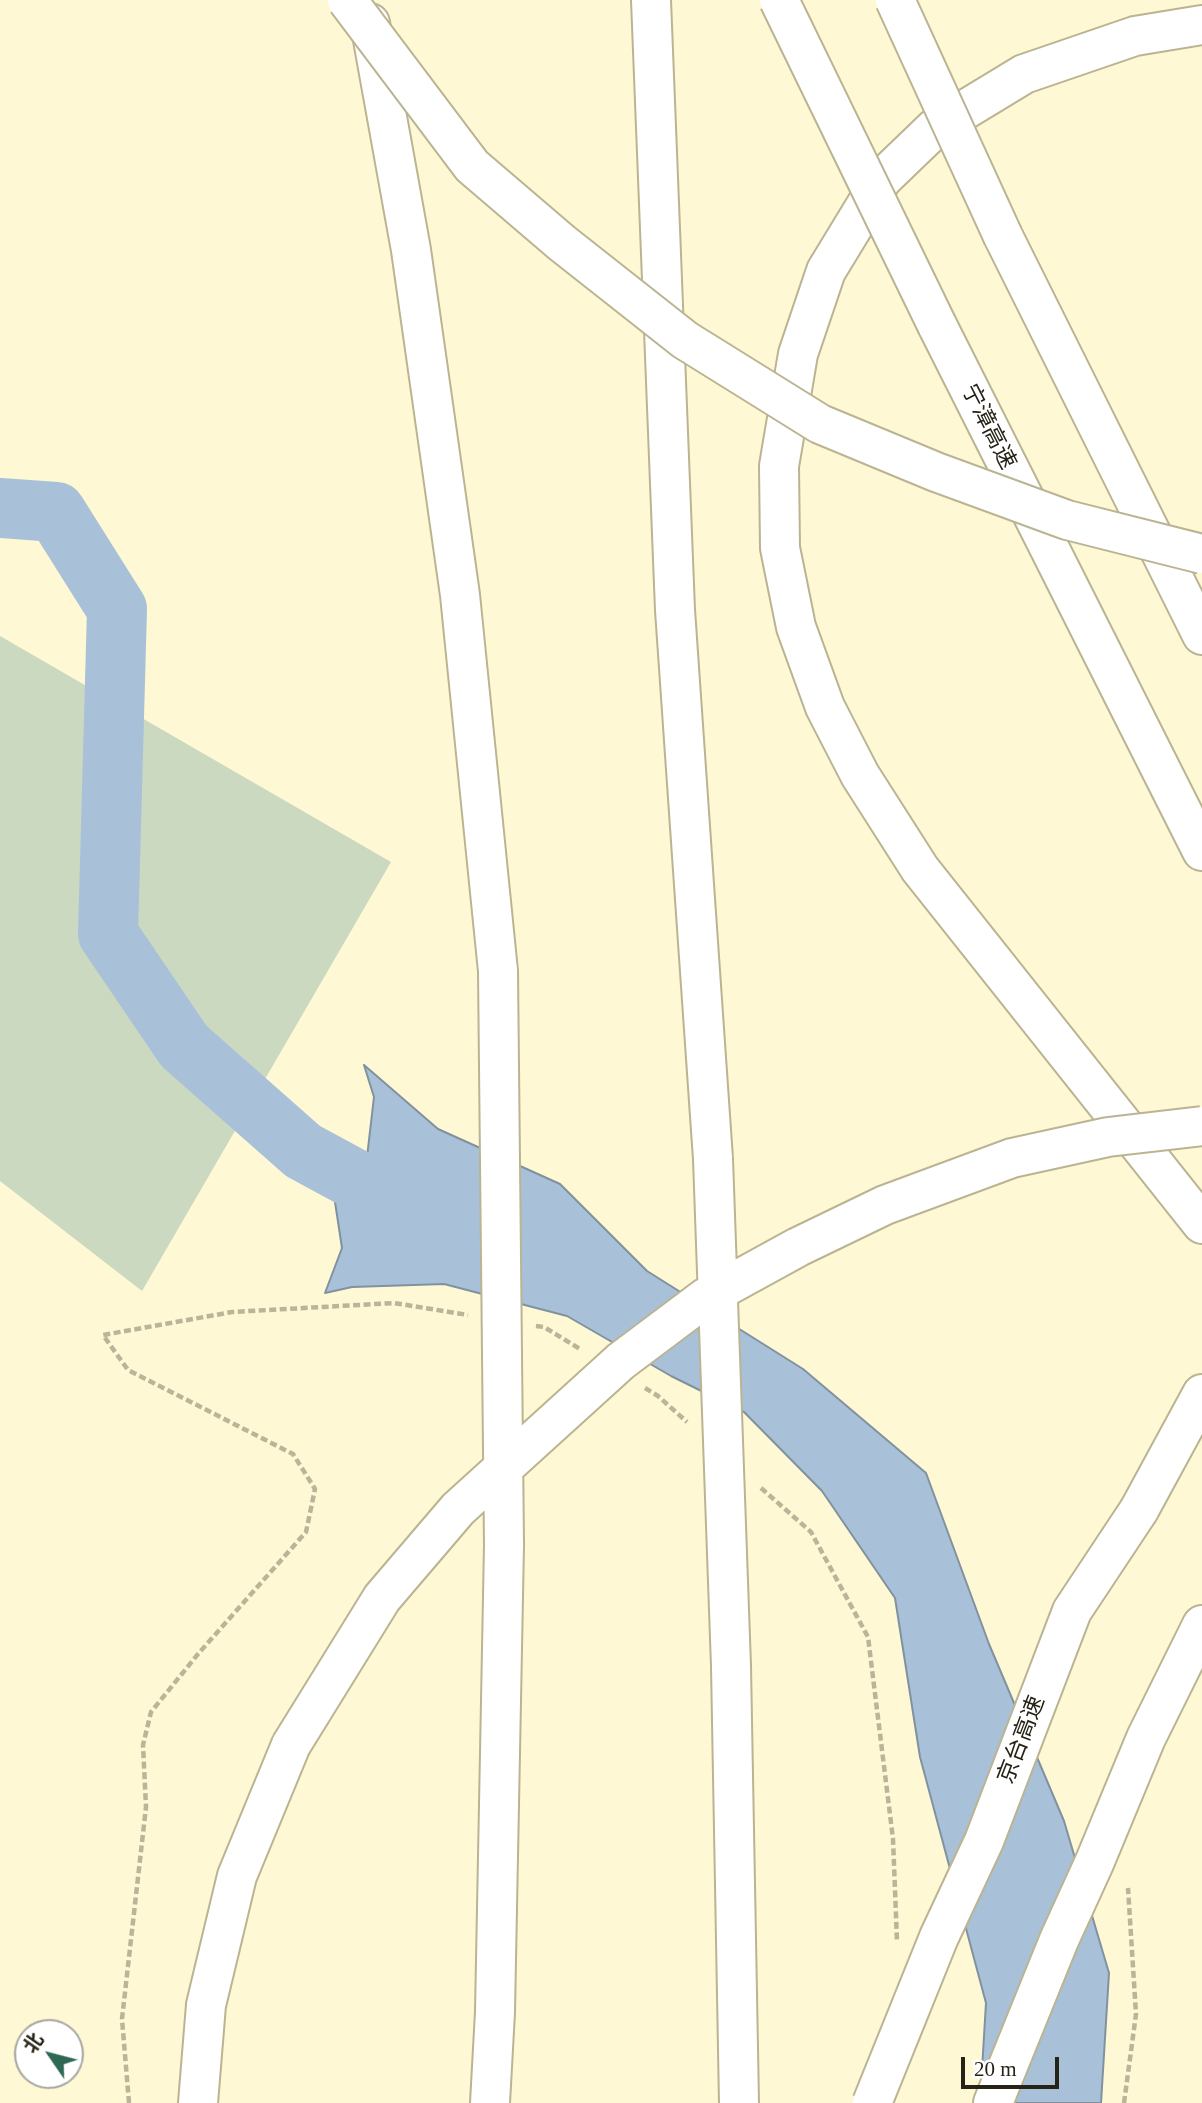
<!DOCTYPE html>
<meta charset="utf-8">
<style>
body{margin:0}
#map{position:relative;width:1202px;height:2103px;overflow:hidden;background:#fef8d5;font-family:"Times New Roman","Noto Sans SC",serif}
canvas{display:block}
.north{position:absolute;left:14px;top:2019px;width:70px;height:70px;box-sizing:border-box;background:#fff;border:2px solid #a8a7a2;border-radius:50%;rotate:305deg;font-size:19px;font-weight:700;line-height:28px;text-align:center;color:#262316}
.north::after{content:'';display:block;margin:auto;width:24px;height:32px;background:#2e6953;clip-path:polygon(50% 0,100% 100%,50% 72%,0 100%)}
.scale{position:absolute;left:961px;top:2057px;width:98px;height:32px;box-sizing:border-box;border:4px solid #262316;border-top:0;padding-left:9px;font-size:21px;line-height:24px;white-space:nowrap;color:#262316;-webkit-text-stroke:5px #fff;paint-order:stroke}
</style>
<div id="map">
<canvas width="1202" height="2103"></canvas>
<div class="north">北</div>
<div class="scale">20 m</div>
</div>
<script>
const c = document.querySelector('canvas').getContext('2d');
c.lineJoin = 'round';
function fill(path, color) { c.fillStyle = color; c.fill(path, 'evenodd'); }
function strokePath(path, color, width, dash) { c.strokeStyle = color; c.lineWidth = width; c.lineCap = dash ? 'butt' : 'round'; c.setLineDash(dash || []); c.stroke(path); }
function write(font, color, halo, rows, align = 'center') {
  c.font = font + ' "Times New Roman","Noto Sans SC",serif'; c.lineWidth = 6; c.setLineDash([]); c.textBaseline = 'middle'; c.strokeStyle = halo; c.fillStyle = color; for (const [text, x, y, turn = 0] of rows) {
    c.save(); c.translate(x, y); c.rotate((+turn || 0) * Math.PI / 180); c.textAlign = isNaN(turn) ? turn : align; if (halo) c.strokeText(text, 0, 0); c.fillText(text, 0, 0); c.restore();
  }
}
fill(new Path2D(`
 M0,636L391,862L142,1291L0,1181Z`), '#cad9c0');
const water = new Path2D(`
 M364,1065L438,1129L560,1184L647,1271L803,1369L926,1473L989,1644L1064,1821L1109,1973L1101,2103H980L986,2003L920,1757L895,1598L822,1491L744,1412L671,1376L567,1316L444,1284L352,1287L325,1293L342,1248L335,1202L367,1157L374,1097Z`);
fill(water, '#a8c1d9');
strokePath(water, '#81929e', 2);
strokePath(new Path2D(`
 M0,508L56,512L117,609L108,934L184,1046L303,1151L423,1216`), '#a8c1d9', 60);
const highway = new Path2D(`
 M651,0L675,610L713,1159
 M370,23L411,250L460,595L498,971
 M1202,25L1135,36L1024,74L935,128L882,179L826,271L798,354L779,466L780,548L796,627L825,707L860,775L920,869L1202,1224
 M1003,236L1202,635
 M937,325L1202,851
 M1139,1510L1202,1394
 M731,1666L739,2103
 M198,2103L206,2005L237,1876L291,1745
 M490,2103L495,2012L504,1545
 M993,2103L1059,1940L1095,1861L1146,1738L1202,1625`);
strokePath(highway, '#bab492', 42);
strokePath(new Path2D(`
 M536,1326L544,1327L580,1349
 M645,1388L658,1396L687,1422
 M761,1488L811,1532L868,1637L893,1839L897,1941
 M129,2103L122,2019L146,1807L143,1745L151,1712L198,1654L306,1532L315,1489L293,1454L128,1370L103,1335L232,1312L394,1303L468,1315
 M1124,2103L1136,2014L1128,1888`), '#bab498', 4.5, [7, 3.5]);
strokePath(highway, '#fff', 38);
const highwayBridge = new Path2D(`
 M347,0L472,166L562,243L685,340L820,424L936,472L1067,520L1202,554
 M779,0L937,325
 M895,0L1003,236
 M498,971L504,1545
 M713,1159L731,1666
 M291,1745L382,1598L458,1509L621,1361L705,1298L798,1247L885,1205L1012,1158L1108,1137L1202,1126
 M872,2103L939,1937L984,1841L1072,1611L1139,1510`);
strokePath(highwayBridge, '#bab492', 42, []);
strokePath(highwayBridge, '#fff', 38);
write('23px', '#262316', '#fff', [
 ["宁漳高速",988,427,63],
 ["京台高速",1022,1740,-69]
]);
</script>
